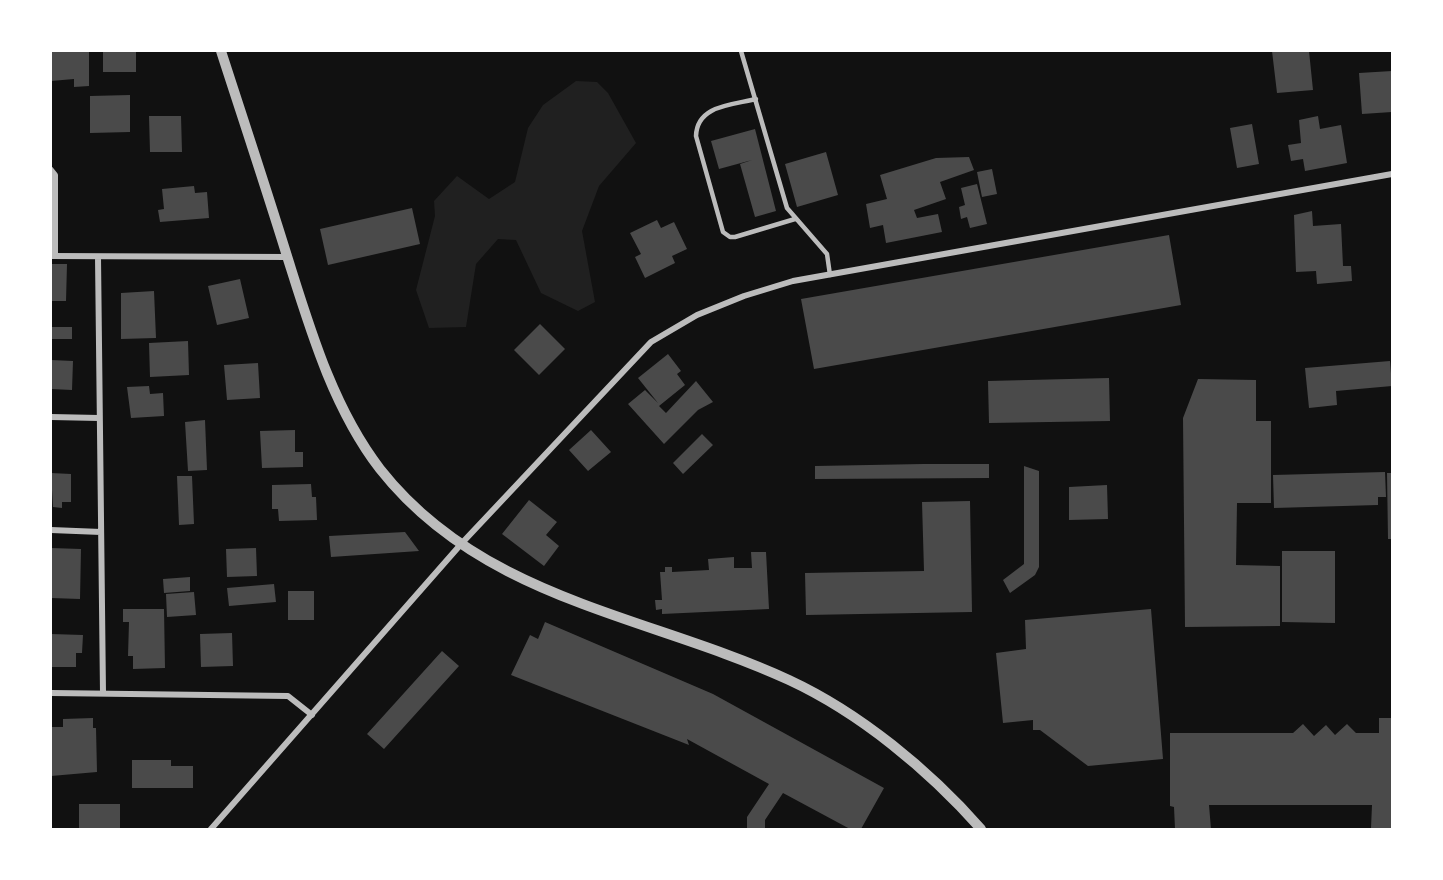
<!DOCTYPE html>
<style>
body{margin:0}
#map{position:relative;width:1443px;height:880px;overflow:hidden;background:#111;font-family:Raleway,sans-serif}
canvas{display:block}
.frame{position:absolute;inset:0;border:52px solid #fff;pointer-events:none}
</style>
<div id="map">
<canvas width="1443" height="880"></canvas>
<div class="frame"></div>
</div>
<script>
const c = document.querySelector('canvas').getContext('2d');
c.lineJoin = 'round';
function fill(path, color) { c.fillStyle = color; c.fill(path, 'evenodd'); }
function strokePath(path, color, width, dash) { c.strokeStyle = color; c.lineWidth = width; c.lineCap = dash ? 'butt' : 'round'; c.setLineDash(dash || []); c.stroke(path); }
fill(new Path2D(`
 M576,81L597,82L608,93L636,143L599,186L582,231L595,302L578,311L541,293L516,240L498,239L476,264L466,327L429,328L416,290L435,216L434,201L457,176L489,199L515,182L528,128L543,105Z`), '#202020');
fill(new Path2D(`
 M51,51H89V86L74,87V79L51,81Z
 M103,51H136V72H103Z
 M1272,51H1309L1313,90L1277,93Z
 M1392,71V112L1362,114L1359,73Z
 M130,95V132L90,133V96Z
 M149,116H181L182,152H150Z
 M1318,116L1320,129L1341,125L1347,163L1305,171L1303,159L1291,161L1288,145L1301,143L1299,120Z
 M1252,124L1259,164L1237,168L1230,128Z
 M755,129L776,211L755,217L740,164L752,160L719,169L711,141Z
 M826,152L838,195L797,207L785,164Z
 M969,157L974,170L940,182L946,199L914,210L917,218L938,214L942,232L886,243L883,225L870,228L866,204L887,199L880,175L936,158Z
 M992,169L997,194L982,197L977,172Z
 M977,184L987,224L970,228L967,217L961,219L959,207L965,205L961,188Z
 M194,186L195,193L207,192L209,218L160,222L158,210L164,209L162,189Z
 M412,208L420,244L328,265L320,229Z
 M1312,211L1313,226L1341,224L1343,266H1351L1352,281L1317,284L1316,271L1296,272L1294,215Z
 M657,220L661,228L674,222L687,249L672,256L675,263L645,278L635,257L641,254L630,233Z
 M1169,235L1181,305L814,369L801,299Z
 M51,264H67L66,301H51Z
 M240,279L249,318L217,325L208,286Z
 M154,291L156,338L121,339V293Z
 M540,324L565,349L539,375L514,350Z
 M51,327H72V339H51Z
 M188,341L189,375L150,377L149,343Z
 M668,354L681,371L677,374L685,385L659,406L666,413L696,381L713,402L698,410L664,444L628,404L645,390L658,403L638,378Z
 M51,360L73,361L72,390L51,389Z
 M1390,361L1392,386L1336,391L1337,405L1309,408L1305,368Z
 M258,363L260,398L227,400L224,365Z
 M1109,378L1110,421L989,423L988,381Z
 M1198,379L1256,380V421H1271V503H1237L1236,565L1280,566V626L1185,627L1183,418Z
 M149,386L150,394L163,393L164,416L131,418L127,387Z
 M205,420L207,470L188,471L185,422Z
 M295,430V452H303V467L262,468L260,431Z
 M591,430L611,452L588,471L569,450Z
 M702,434L713,445L683,474L673,463Z
 M923,464H989V478L815,479V466Z
 M1024,466L1039,471V567L1035,575L1010,593L1003,580L1024,564Z
 M1385,472L1386,497H1378V505L1274,508L1273,475Z
 M51,473L71,474V502H62V508L53,507Z
 M1387,473H1392V539H1388Z
 M177,476H192L194,524L179,525Z
 M311,484L312,497H316L317,520L279,521L278,509H272V485Z
 M1107,485L1108,519L1069,520V487Z
 M529,500L557,522L546,535L559,546L544,566L502,534Z
 M970,501L972,612L806,615L805,573L924,571L922,502Z
 M405,532L419,551L331,557L329,536Z
 M51,548L81,549L80,599L51,598Z
 M256,548L257,576L227,577L226,549Z
 M1282,551H1335V623L1282,622Z
 M751,552H766L769,609L662,614V609L656,610L655,600H662L660,572H665V567H672V572L709,570L708,559L734,557V568H752Z
 M190,577V591L164,593L163,579Z
 M274,584L276,602L229,606L227,588Z
 M288,591H314V620H288Z
 M194,592L196,615L167,617L166,594Z
 M123,609H164L165,668L133,669V656H128L129,622H123Z
 M1151,609L1163,759L1088,766L1040,730H1033V720L1003,723L996,653L1026,649L1025,620Z
 M545,622L713,694L884,788L861,829H850L783,793L765,820V829H747V817L769,784L687,739L689,745L511,675L530,635L538,639Z
 M232,633L233,666L201,667L200,634Z
 M51,634L83,635L82,653H76V667H51Z
 M442,651L459,666L384,749L367,734Z
 M93,718V728H96L97,772L51,776V727H63V719Z
 M1379,718H1392V829L1371,828L1372,805H1209L1211,829H1175L1174,807L1170,806V733H1293L1303,724L1314,736L1326,725L1335,735L1347,724L1356,733H1379Z
 M132,760H171V766H193V788H132Z
 M79,804H120V829H79Z`), '#4a4a4a');
strokePath(new Path2D(`
 M741,51L787,208L827,254L830,275
 M756,99C732,105 697,105 696,136L723,232L730,237H735L795,219`), '#bcbcbc', 4.5);
strokePath(new Path2D(`
 M51,170L55,175V256
 M51,256L287,257
 M98,257L103,693
 M51,417L99,418
 M51,530L101,532
 M51,693L288,696L312,715
 M211,829L462,543L651,342L697,315L744,296L793,281L1392,174`), '#bcbcbc', 6);
strokePath(new Path2D(`
 M221,51C243,119 266,188 287,256C310,329 333,408 380,469C483,600 648,615 789,680C860,713 929,770 981,829`), '#bcbcbc', 10);
</script>
